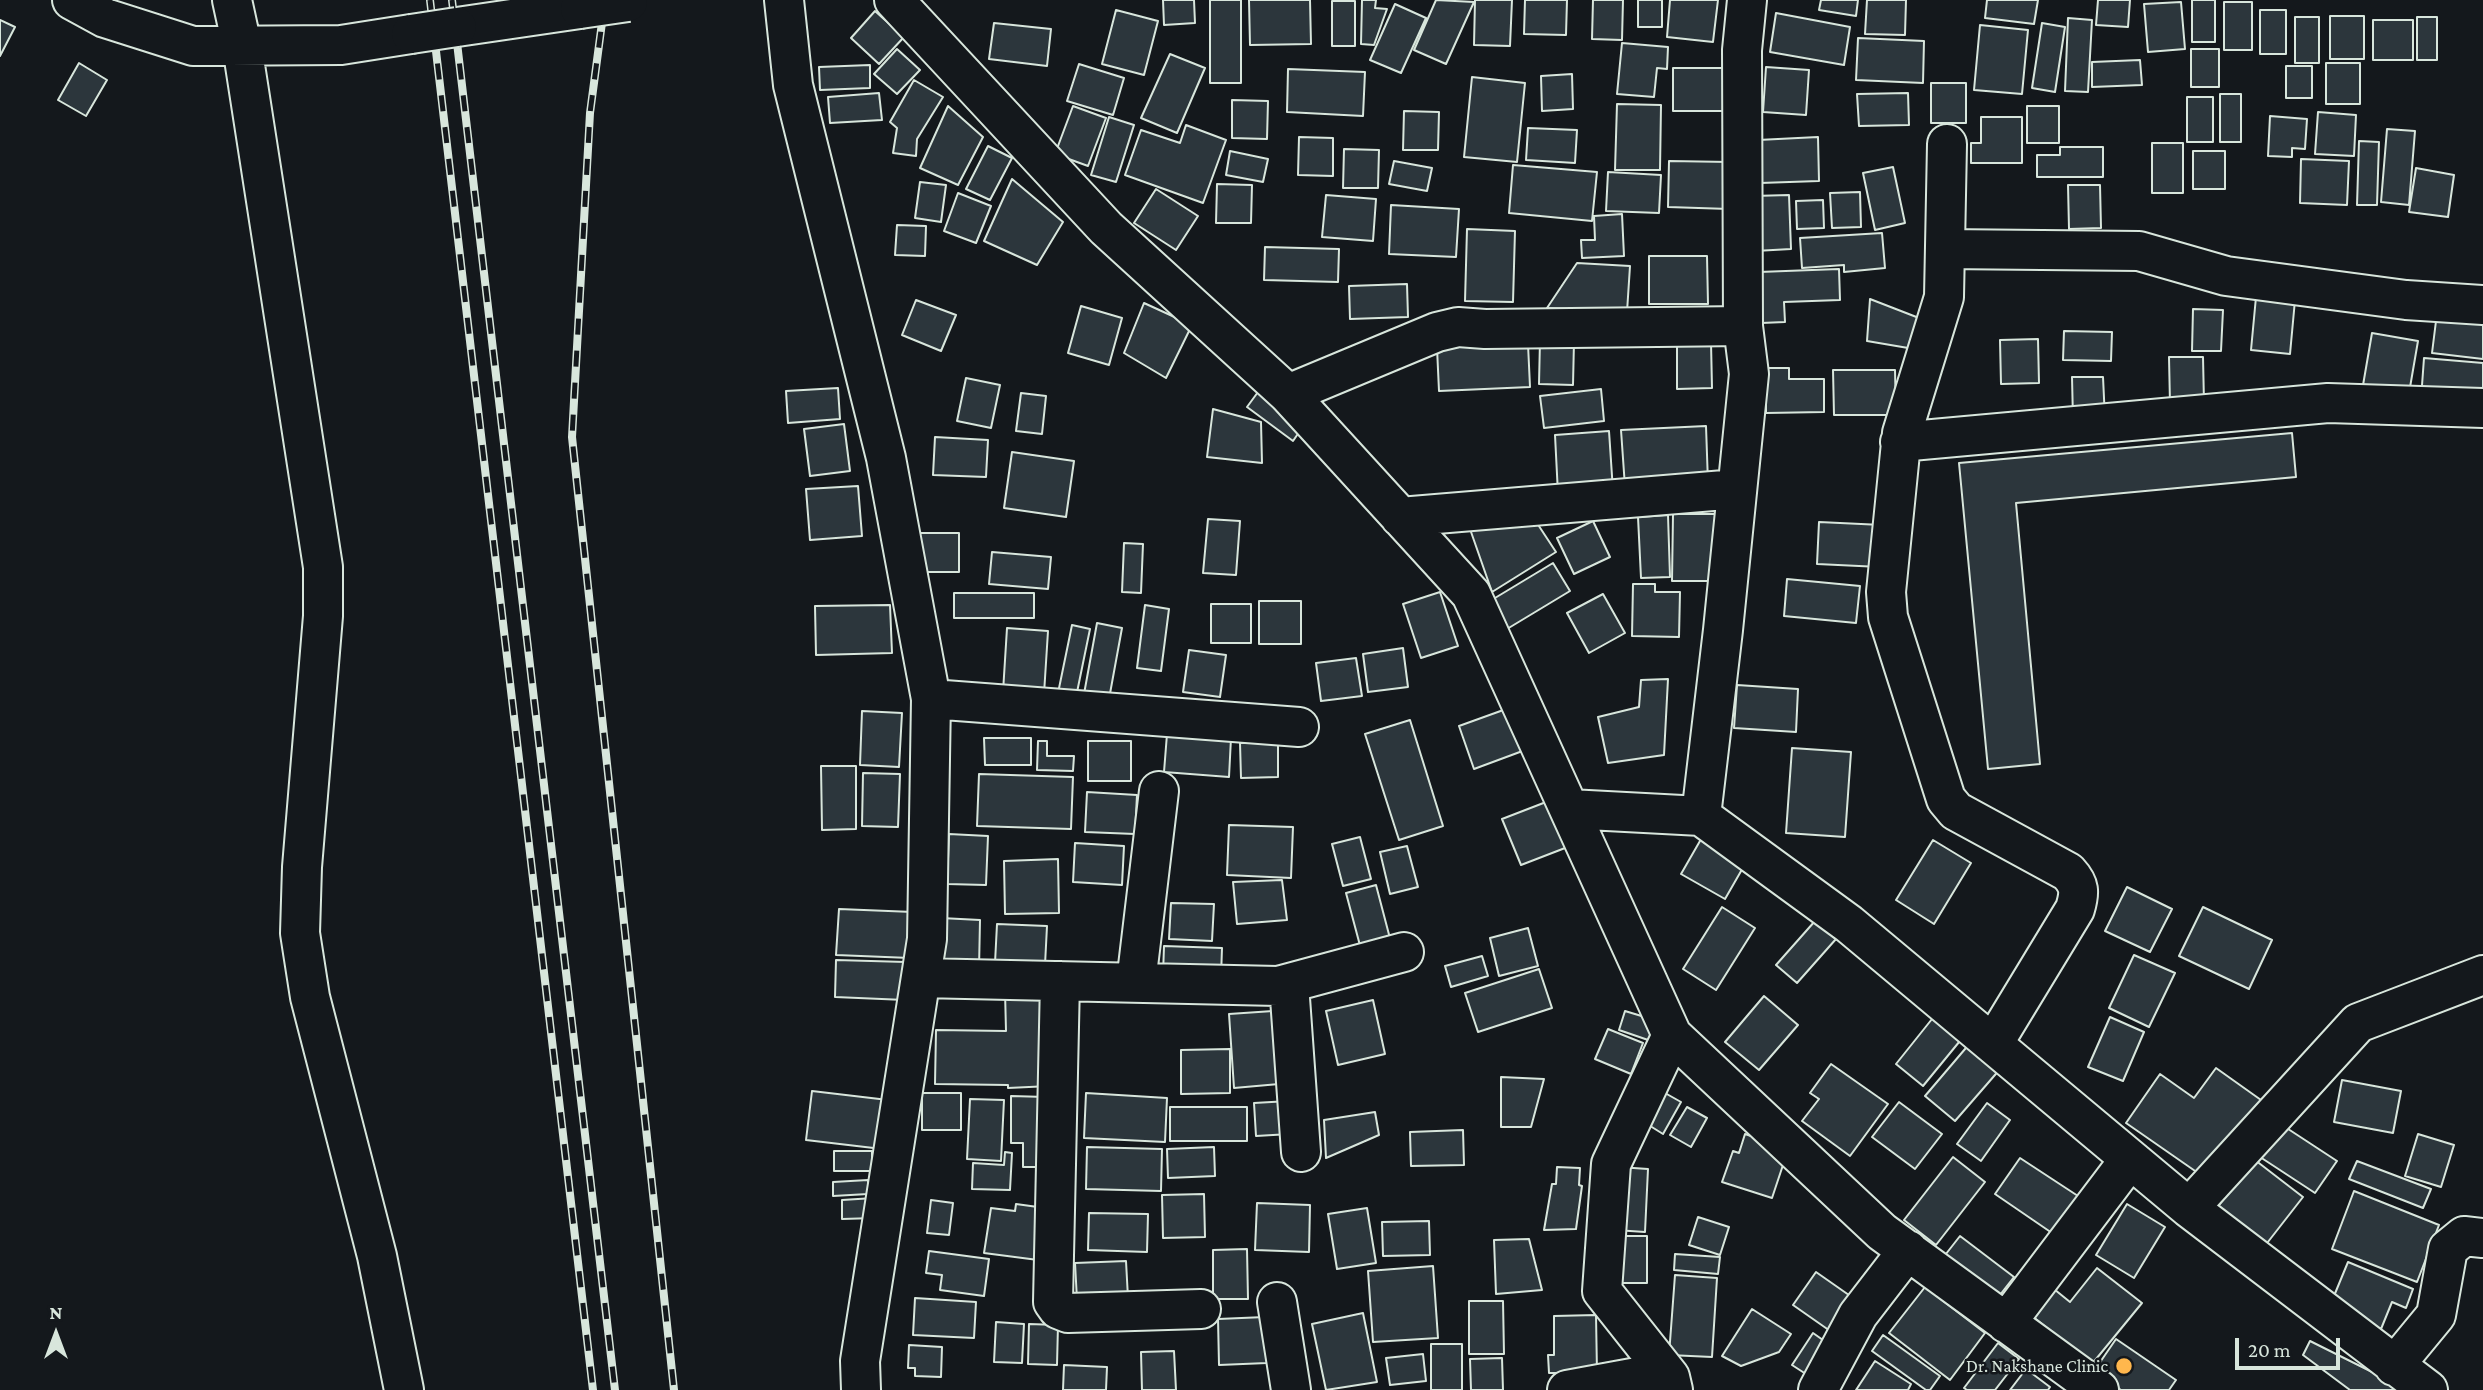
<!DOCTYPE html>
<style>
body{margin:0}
#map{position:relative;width:2483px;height:1390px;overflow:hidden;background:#14181c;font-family:"Crimson Pro",serif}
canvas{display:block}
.north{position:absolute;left:21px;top:1299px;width:70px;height:70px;-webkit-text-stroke:5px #14181c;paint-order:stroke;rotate:0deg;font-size:19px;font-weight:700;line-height:28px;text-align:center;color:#d8e6dc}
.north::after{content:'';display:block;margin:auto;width:24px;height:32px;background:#d8e6dc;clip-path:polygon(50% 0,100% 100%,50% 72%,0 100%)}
.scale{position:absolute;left:2235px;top:1338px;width:105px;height:32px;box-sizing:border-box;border:4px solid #d8e6dc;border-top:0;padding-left:9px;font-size:21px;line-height:24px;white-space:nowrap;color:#d8e6dc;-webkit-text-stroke:5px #14181c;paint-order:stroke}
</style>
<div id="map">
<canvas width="2483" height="1390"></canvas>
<div class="north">N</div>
<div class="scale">20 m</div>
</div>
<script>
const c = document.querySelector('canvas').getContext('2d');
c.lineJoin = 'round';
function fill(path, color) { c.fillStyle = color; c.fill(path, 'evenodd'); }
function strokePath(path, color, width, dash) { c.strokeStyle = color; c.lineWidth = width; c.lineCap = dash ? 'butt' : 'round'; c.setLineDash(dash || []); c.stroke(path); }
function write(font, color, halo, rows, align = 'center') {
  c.font = font + ' "Crimson Pro",serif'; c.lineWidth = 5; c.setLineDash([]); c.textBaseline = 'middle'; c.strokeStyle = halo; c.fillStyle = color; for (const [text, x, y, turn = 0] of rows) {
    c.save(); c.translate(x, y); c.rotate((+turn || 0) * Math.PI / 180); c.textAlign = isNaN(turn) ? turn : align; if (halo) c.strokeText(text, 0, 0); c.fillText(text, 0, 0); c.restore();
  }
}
const building = new Path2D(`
 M1163,0H1194L1195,23L1164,25Z
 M1210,0H1241V83H1210Z
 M1249,0H1310L1311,44L1250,45Z
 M1362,0H1376L1375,8L1387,9L1374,45L1361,44Z
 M1436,0L1474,2L1446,64L1414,50Z
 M1475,0H1512L1510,46L1474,45Z
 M1525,0H1567L1566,35L1524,34Z
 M1593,0H1623L1622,40L1592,39Z
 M1638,0H1662V27H1638Z
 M1670,0H1718L1713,42L1667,37Z
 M1821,0H1858L1856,16L1819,10Z
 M1867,0H1906L1905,35L1865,34Z
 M1987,0H2038L2034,24L1985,18Z
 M2098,0H2130L2128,27L2096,25Z
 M2192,0H2215V42H2192Z
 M1332,1H1355V46H1332Z
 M2181,2L2185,49L2148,52L2144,4Z
 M2224,2H2252V50H2224Z
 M1395,4L1426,18L1401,73L1370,60Z
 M1116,10L1158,21L1144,75L1102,64Z
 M2260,10H2286V54H2260Z
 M875,11L904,37L879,64L851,38Z
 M1776,13L1850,27L1844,65L1770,52Z
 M2330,16H2364V59H2330Z
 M2295,17H2319V63H2295Z
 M2417,17H2437V60H2417Z
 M2068,18L2092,20L2088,92L2065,91Z
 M0,20L15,27L0,56Z
 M2373,20H2413V60H2373Z
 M994,23L1051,29L1047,66L989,59Z
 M2042,23L2065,27L2055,92L2032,88Z
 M1980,25L2028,30L2022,94L1974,90Z
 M1858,38L1924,41L1923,83L1856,80Z
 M1622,43L1668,47L1667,69L1657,68L1654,97L1617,94Z
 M897,49L920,70L897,94L874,74Z
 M2191,49H2219V87H2191Z
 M1170,54L1205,68L1177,133L1141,118Z
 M2140,60L2142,85L2092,87V62Z
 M79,63L107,80L86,116L58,100Z
 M2326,63H2360V104H2326Z
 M1079,64L1124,78L1113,115L1067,101Z
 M870,65V88L820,90L819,67Z
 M2286,66H2312V98H2286Z
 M1766,67L1809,70L1806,115L1763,112Z
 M1673,68H1731V111H1673Z
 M1288,69L1365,72L1363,116L1287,112Z
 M1572,74L1573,109L1542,111L1541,76Z
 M1472,77L1525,83L1517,162L1464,157Z
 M914,80L943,97L917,139L916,156L893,153L897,128L890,122Z
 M1931,83H1966V123H1931Z
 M879,93L882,120L830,123L828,97Z
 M1908,93L1909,125L1859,126L1857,94Z
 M2220,94H2241V142H2220Z
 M2187,97H2213V142H2187Z
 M1232,100L1268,101L1267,139L1232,138Z
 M1617,104L1661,105L1660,170H1615Z
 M948,106L983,137L958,185L920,168Z
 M1073,106L1106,118L1088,166L1055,154Z
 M2027,106H2059V143H2027Z
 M1404,111L1439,112L1438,150H1403Z
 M2318,112L2356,115L2354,156L2315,154Z
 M2270,116L2307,119L2305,149L2292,148V157L2268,156Z
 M1109,117L1134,125L1116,182L1091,175Z
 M1981,117H2022V163H1971V143H1981Z
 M1186,125L1226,140L1203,203L1125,175L1141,130L1180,143Z
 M1528,128L1577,130L1575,163L1526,160Z
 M2387,129L2415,131L2409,205L2381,202Z
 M1299,137L1333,138V176L1298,175Z
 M1818,137L1819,181L1760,183L1758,140Z
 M2359,141L2379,142L2377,205H2357Z
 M2152,143H2183V193H2152Z
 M988,146L1012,158L990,200L966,189Z
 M2060,147H2103V177H2037V155H2060Z
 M1344,149L1379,150L1378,188H1343Z
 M1230,151L1268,159L1263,182L1226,175Z
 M2193,151H2225V189H2193Z
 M2301,159L2349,161L2347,205L2300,203Z
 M1394,161L1432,168L1427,191L1389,184Z
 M1669,161L1730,162L1729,209L1668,207Z
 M1513,165L1597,172L1592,221L1509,213Z
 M1893,167L1905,223L1875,230L1863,173Z
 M2416,168L2454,175L2448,217L2409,212Z
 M1608,172L1661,175L1659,213L1606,211Z
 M1012,179L1063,222L1037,265L984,241Z
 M920,182L946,185L941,222L915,218Z
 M1217,184L1252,185L1251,223H1216Z
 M2068,185H2100L2101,228L2069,229Z
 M1156,189L1198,216L1176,250L1134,223Z
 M1860,192L1861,227L1832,228L1830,193Z
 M958,193L991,206L976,243L944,231Z
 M1326,195L1376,199L1373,241L1322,237Z
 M1789,195L1791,249L1755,251L1753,196Z
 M1823,200L1824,228L1797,229L1796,201Z
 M1391,205L1459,209L1456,257L1389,254Z
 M1622,214L1624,256L1582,258L1581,240H1595L1594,216Z
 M897,225L926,226L925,256L895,255Z
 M1467,229L1515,231L1513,302L1465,301Z
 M1882,233L1885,268L1844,272V265L1802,268L1800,238Z
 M1265,247L1339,249L1338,282L1264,280Z
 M1649,256H1707L1708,304H1649Z
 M1577,263L1630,266L1627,312L1547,308Z
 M1839,269L1840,300L1784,302L1785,322L1761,323L1759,272Z
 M1407,284L1408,317L1350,319L1349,286Z
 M2256,297L2295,300L2290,354L2251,350Z
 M1870,299L1919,318L1914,349L1867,341Z
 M916,300L956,315L941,351L902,335Z
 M1144,303L1192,325L1166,378L1124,353Z
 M1081,306L1122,318L1109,365L1068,353Z
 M2193,309L2223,310L2221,351H2192Z
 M2437,313L2483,318V359L2432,353Z
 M2064,331L2112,332L2111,361L2063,360Z
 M2372,333L2418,341L2408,399L2362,391Z
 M2038,339L2039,383L2001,384L2000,340Z
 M1540,340L1574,341L1573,385L1539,384Z
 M1677,342H1711L1712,388L1677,389Z
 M1528,344L1530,387L1439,391L1437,348Z
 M2169,357H2203L2204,403L2170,404Z
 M2424,358L2483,363V403L2421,399Z
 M1766,368H1789V379H1824V412L1766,413Z
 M1833,370H1895L1896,415H1834Z
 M2072,377H2103L2105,419L2073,420Z
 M966,378L1000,385L991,428L957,421Z
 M838,388L840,419L788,423L786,391Z
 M1601,389L1604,421L1544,428L1540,396Z
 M1258,392L1304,425L1293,441L1247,407Z
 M1021,393L1046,396L1042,434L1016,431Z
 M1213,409L1261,422L1262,463L1207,457Z
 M844,424L850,471L810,476L804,429Z
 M1706,426L1708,483L1625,487L1621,430Z
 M1609,431L1613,491L1558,494L1555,435Z
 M2292,433L2296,477L2016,503L2040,764L1988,769L1959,463Z
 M935,437L988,440L986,477L933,475Z
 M1012,452L1074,461L1066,517L1004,508Z
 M858,486L862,536L810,540L806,489Z
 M1531,514L1556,552L1492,592L1470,529Z
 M1673,514H1717L1716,581H1672Z
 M1668,515L1670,577L1641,578L1638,517Z
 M1208,519L1240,521L1236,575L1203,573Z
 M1593,521L1610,557L1574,574L1557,538Z
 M1819,522L1882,525L1880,567L1817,564Z
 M918,533H959V572H918Z
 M1124,543L1143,544L1141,593L1122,592Z
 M992,552L1051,557L1048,589L989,584Z
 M1553,563L1570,591L1507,629L1490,601Z
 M1787,579L1860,586L1856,623L1784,616Z
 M1633,584H1655V592H1680L1679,637L1632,636Z
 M1440,592L1458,646L1421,658L1403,604Z
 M954,593H1034V618H954Z
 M1603,594L1625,633L1589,653L1567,613Z
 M1259,601H1301V644H1259Z
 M1211,604H1251V643H1211Z
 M890,605L892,653L816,655L815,606Z
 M1145,605L1169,609L1161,671L1137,668Z
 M1097,623L1122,628L1109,699L1084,694Z
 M1072,625L1090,629L1075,702L1057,698Z
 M1007,628L1048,631L1044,694L1003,692Z
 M1403,648L1408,687L1368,692L1363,654Z
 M1189,650L1226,655L1220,697L1183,692Z
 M1356,658L1362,696L1321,701L1316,663Z
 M1668,679L1664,755L1608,763L1598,717L1639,707L1641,680Z
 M1737,685L1798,689L1796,732L1734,728Z
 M1520,704L1536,746L1474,769L1459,726Z
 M862,711L902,713L899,767L860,765Z
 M1410,720L1443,826L1399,840L1365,734Z
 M1167,734L1231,738L1229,777L1164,772Z
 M984,738H1031V765H985Z
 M1038,741H1047V756H1074L1073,771L1037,770Z
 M1088,741H1131V781H1088Z
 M1278,742V777L1241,778L1240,743Z
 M1792,748L1851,752L1845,837L1786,833Z
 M821,766H856V829L822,830Z
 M863,773L900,774L898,827L862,826Z
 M979,774L1073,777L1071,829L977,826Z
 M1087,792L1137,795L1135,834L1085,832Z
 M1559,797L1578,843L1521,865L1502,819Z
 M1229,825L1293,827L1291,878L1227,875Z
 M949,834L988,836L986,885L947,884Z
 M1704,834L1748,859L1725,899L1681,874Z
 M1360,837L1371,879L1343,886L1332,844Z
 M1933,840L1971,863L1934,924L1896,900Z
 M1075,843L1124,846L1122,885L1073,882Z
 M1407,846L1418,887L1390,894L1380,852Z
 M1058,859L1059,913L1005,914L1004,861Z
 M1282,880L1287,920L1237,924L1233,882Z
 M1376,885L1392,946L1362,953L1346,893Z
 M2127,887L2172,909L2150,952L2105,931Z
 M1171,903L1214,904L1212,941L1169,939Z
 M1722,907L1755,928L1716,990L1683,969Z
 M2203,907L2272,940L2249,989L2179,956Z
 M839,909L913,912L910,958L836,955Z
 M941,918L980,920L979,969L939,967Z
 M1815,921L1836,939L1797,983L1776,965Z
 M997,924L1047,926L1045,965L995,963Z
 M1528,928L1538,966L1499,976L1490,938Z
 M1164,946L1222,948L1221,977L1163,975Z
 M2134,955L2175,973L2149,1027L2109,1008Z
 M1482,956L1488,976L1451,987L1445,966Z
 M836,960L906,962L905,1000L835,997Z
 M1539,969L1552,1008L1478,1032L1465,993Z
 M1048,990L1050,1086L1008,1088V1085L935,1084L936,1030L1006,1031L1005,991Z
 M1764,996L1798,1025L1759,1070L1725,1042Z
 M1373,1000L1385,1054L1338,1065L1326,1011Z
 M1273,1011L1279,1084L1234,1088L1229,1014Z
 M1625,1011L1658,1021L1651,1041L1619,1030Z
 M1936,1014L1964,1036L1923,1086L1896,1064Z
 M2110,1017L2144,1032L2123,1081L2088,1067Z
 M1608,1029L1643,1043L1631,1074L1595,1059Z
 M1971,1042L2001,1068L1955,1121L1925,1096Z
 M1230,1049V1093L1181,1094V1050Z
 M1831,1064L1888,1104L1850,1156L1802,1121L1819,1099L1810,1093Z
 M2216,1068L2261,1100L2198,1173L2126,1123L2160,1074L2194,1098Z
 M1501,1077L1544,1079L1531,1127H1501Z
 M2342,1080L2401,1091L2393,1133L2334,1122Z
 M812,1091L888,1100L882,1149L806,1140Z
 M922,1093H961V1130H922Z
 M1086,1093L1167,1098L1165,1142L1084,1138Z
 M1665,1093L1681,1102L1663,1134L1647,1124Z
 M1011,1096L1046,1097L1045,1167H1023V1143H1011Z
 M970,1099L1004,1100L1001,1161L967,1159Z
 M1289,1101L1290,1134L1256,1136L1254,1103Z
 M1899,1102L1942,1134L1915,1169L1872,1137Z
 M1987,1103L2010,1120L1981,1161L1957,1144Z
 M1170,1107H1247V1141H1170Z
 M1687,1107L1707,1118L1691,1147L1670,1135Z
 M1375,1112L1379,1135L1326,1158L1324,1120Z
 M2279,1123L2337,1161L2315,1193L2257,1155Z
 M1463,1130L1464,1165L1411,1166L1410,1132Z
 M1745,1134L1766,1141L1784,1162L1772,1198L1722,1182L1733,1151L1739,1153Z
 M2418,1134L2454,1145L2441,1187L2405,1176Z
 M1087,1147L1162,1149L1161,1191L1086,1189Z
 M1214,1147L1215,1176L1168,1178L1167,1149Z
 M834,1151H872V1171H834Z
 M1005,1152L1012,1153L1010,1190L972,1189L973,1163L1004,1165Z
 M1953,1157L1985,1182L1936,1245L1904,1220Z
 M2020,1158L2078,1196L2052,1233L1995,1194Z
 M2255,1160L2303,1197L2264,1247L2215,1210Z
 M2357,1161L2431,1189L2423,1208L2349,1179Z
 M1557,1167L1580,1168L1579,1185L1582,1186L1576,1229L1544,1230L1552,1184H1556Z
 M1619,1167L1648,1169L1645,1232L1615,1230Z
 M868,1180V1194L833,1196V1182Z
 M2354,1191L2439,1225L2417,1282L2332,1249Z
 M1204,1194L1205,1237L1163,1238L1162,1195Z
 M874,1198L875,1218L842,1219V1200Z
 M931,1200L953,1203L949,1235L927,1233Z
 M1257,1203L1310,1205L1309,1252L1255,1250Z
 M1016,1204L1045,1208L1038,1260L984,1253L991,1208L1015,1211Z
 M2127,1204L2165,1227L2134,1278L2096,1255Z
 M1367,1208L1376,1263L1337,1269L1328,1214Z
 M1089,1213L1148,1214L1147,1252L1088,1250Z
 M1698,1217L1729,1227L1720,1255L1689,1245Z
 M1429,1221L1430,1255L1383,1256L1382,1222Z
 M1615,1236H1647V1283H1615Z
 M1960,1236L2014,1277L1996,1300L1942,1259Z
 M1529,1239L1542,1290L1496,1294L1494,1240Z
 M1247,1249L1248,1299H1213V1250Z
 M929,1251L989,1259L984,1296L940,1290L942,1275L926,1273Z
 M1675,1254L1720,1257L1718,1274L1674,1270Z
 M1126,1261L1128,1298L1077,1300L1075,1263Z
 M2348,1262L2413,1289L2406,1308L2392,1302L2381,1329L2329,1308Z
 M1433,1266L1438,1338L1373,1342L1368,1271Z
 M2097,1268L2142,1303L2092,1364L2027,1312L2049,1285L2070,1302Z
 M1816,1272L1856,1300L1833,1333L1793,1305Z
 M1675,1275L1717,1278L1712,1357L1669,1355Z
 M1925,1287L1985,1333L1950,1380L1889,1333Z
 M915,1298L976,1302L974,1338L913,1335Z
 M1469,1301H1503L1504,1354H1469Z
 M1752,1309L1791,1334L1779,1352L1741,1366L1722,1356Z
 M1363,1313L1377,1382L1326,1390L1312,1324Z
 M1596,1315L1597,1373H1549L1548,1355H1554V1316Z
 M1265,1317L1267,1363L1219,1365L1218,1319Z
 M996,1322L1024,1324L1022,1363L994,1362Z
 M1029,1324L1058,1325L1057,1365L1028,1364Z
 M1813,1333L1830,1345L1809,1376L1792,1365Z
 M1883,1335L1940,1376L1930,1390H1926L1872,1351Z
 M2116,1339L2176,1380L2169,1390H2121L2094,1371Z
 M2310,1341L2408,1390H2350L2303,1355Z
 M1998,1343L2019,1359L1995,1390H1967L1964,1388Z
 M1431,1344H1462V1390H1431Z
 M909,1345L942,1347L941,1377L915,1376V1368H908Z
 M1174,1351L1176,1390H1142L1141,1352Z
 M1423,1354L1426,1381L1390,1385L1386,1358Z
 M1502,1358L1503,1390H1471L1470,1359Z
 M1875,1361L1911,1384L1908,1390H1856Z
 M1064,1365L1107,1367L1106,1390H1063Z
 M2026,1369L2050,1387L2048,1390H2010Z`);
fill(building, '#2c363c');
strokePath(building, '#d8e6dc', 2);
const minor = new Path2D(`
 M72,0L105,18L193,46L341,45L411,34
 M232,0L242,46L323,567V616L302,867L300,933L310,997L377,1256L404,1390
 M784,0L793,85L886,458L931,699L927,939L860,1361L861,1390
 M894,0L1106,228L1288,394L1471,594L1672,1035L1882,1232L2099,1390
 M457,27L580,9
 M1947,144L1944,297L1902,433L1886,592L1888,617L1946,799L1956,811L2068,872C2080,885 2080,892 2075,909L1993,1044
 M1945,249L2139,251L2226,276L2406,300L2483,305
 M1288,394L1437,332L1458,327L1485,329L1743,326
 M1900,442L2328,403L2483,408
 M1400,517L1737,489
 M931,699L1299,727
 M1569,809L1701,816L1849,924L2189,1208L2358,1023L2483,975
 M1701,816L1723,630L1749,374L1743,326L1742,50L1747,0
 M921,978L1278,986L1404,952
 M1060,981L1053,1302L1058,1309L1068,1313L1201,1309
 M1136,983L1159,791
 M1289,984L1301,1152
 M1672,1035L1611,1164L1602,1291L1670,1377L1673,1390
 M2189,1208L2428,1390
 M1277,1302L1291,1390
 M2006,1323L2130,1159
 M2394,1366L2436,1315L2448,1249L2464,1236L2483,1238
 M1567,1390L1665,1372
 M1818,1390L1858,1315L1908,1250`);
strokePath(minor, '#d8e6dc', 42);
strokePath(minor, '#14181c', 38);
const rail = new Path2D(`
 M430,0L593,1390
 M452,0L615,1390
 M605,0L590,113L572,437L674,1390`);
strokePath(rail, '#d8e6dc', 8);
strokePath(rail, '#14181c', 5, [16]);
const minorBridge = new Path2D(`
 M580,9L628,2
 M411,34L457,27`);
strokePath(minorBridge, '#d8e6dc', 42, []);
strokePath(minorBridge, '#14181c', 38);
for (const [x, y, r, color] of [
 [2124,1366,9,"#ffb74d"]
]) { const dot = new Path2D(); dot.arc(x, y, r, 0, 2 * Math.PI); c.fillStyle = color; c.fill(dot); strokePath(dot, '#14181c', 2.5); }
write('18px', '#d8e6dc', '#14181c', [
 ["Dr. Nakshane Clinic",2108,1366]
], 'right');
</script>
